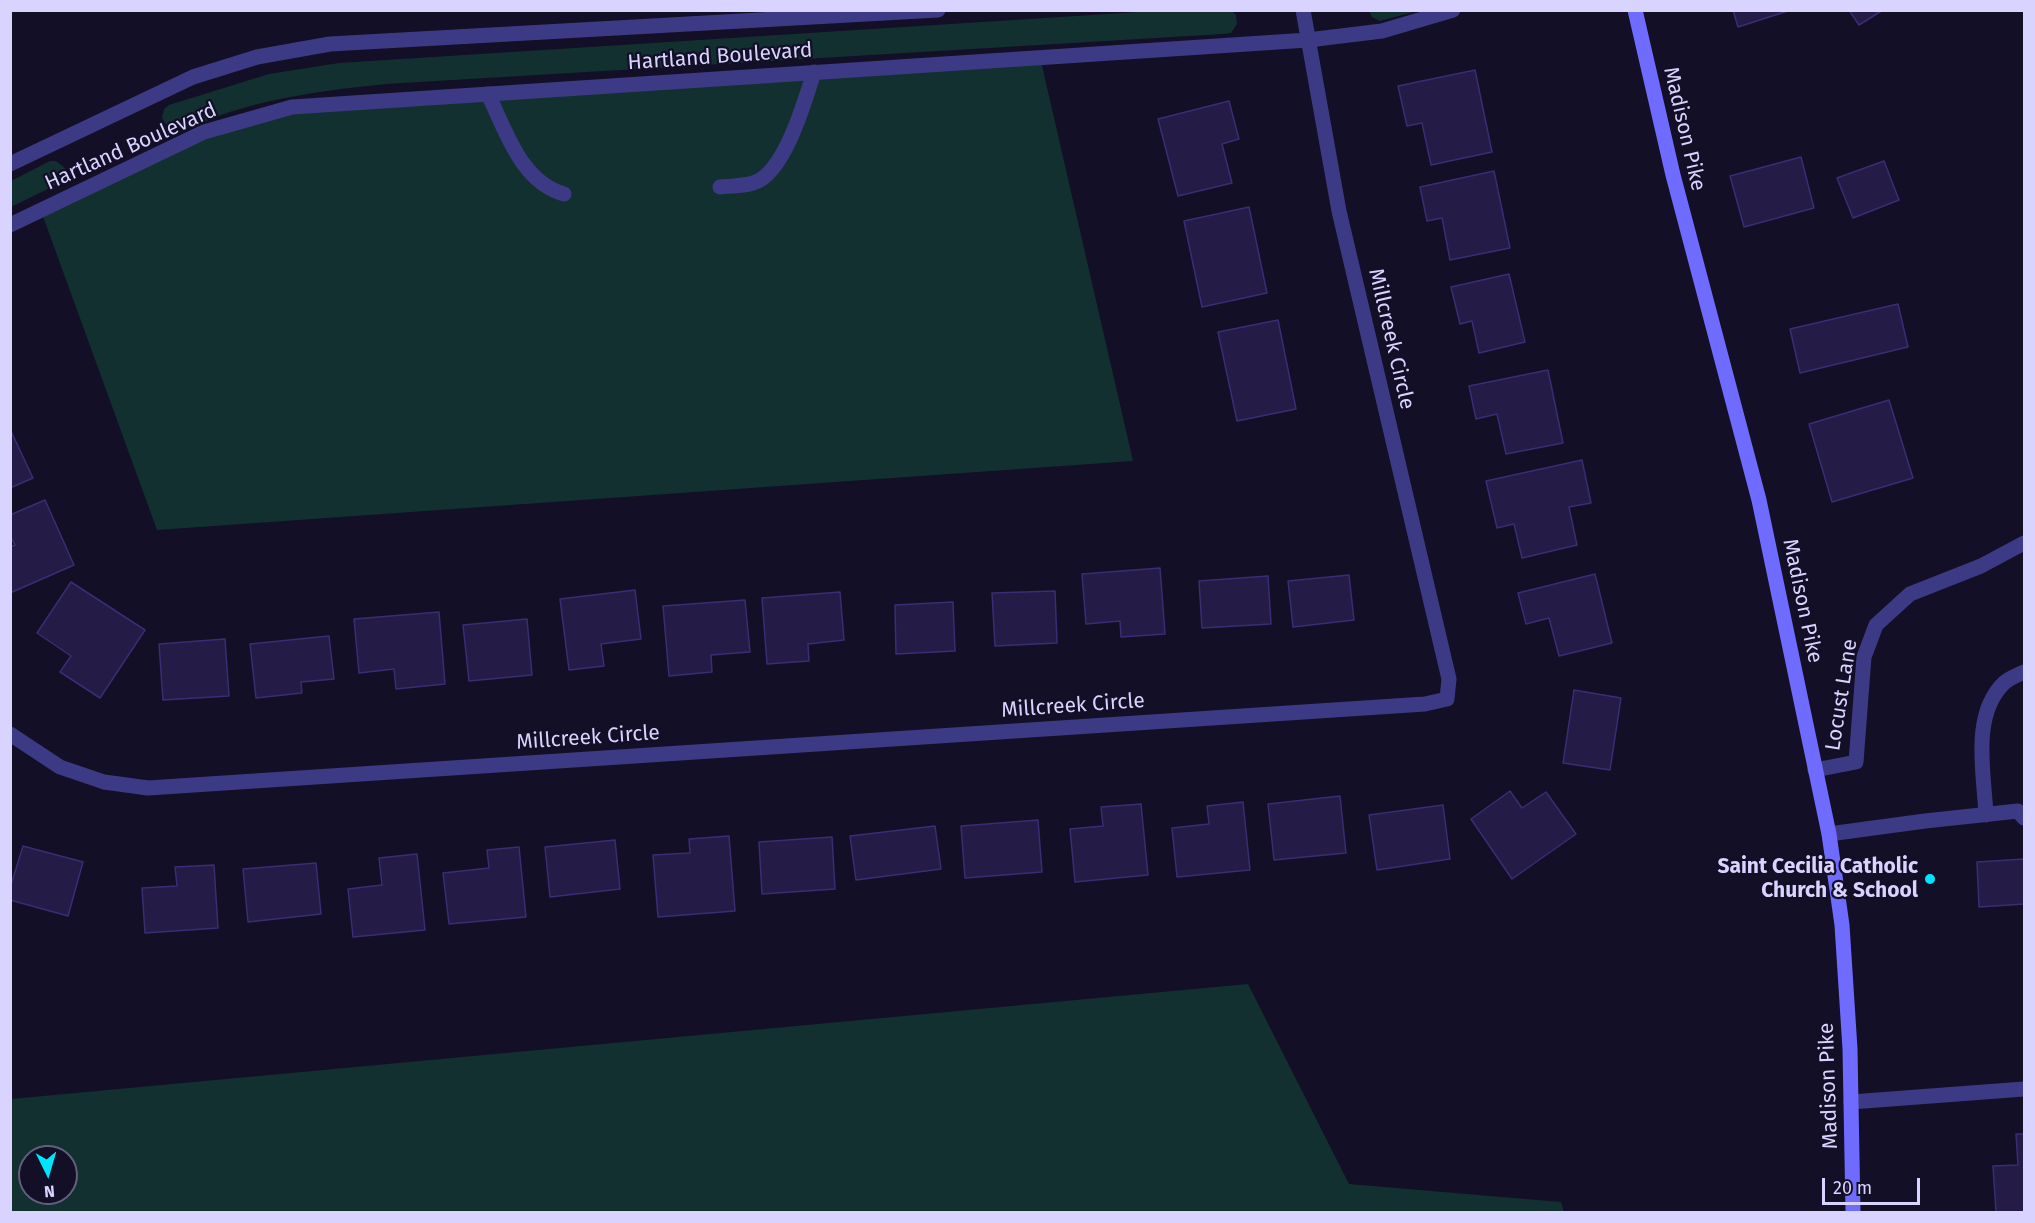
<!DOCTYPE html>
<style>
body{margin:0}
#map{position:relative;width:2035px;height:1223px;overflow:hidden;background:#130f26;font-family:"Fira Sans",sans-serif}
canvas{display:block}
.frame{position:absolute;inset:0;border:12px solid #d9d4ff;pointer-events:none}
.north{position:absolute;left:18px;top:1145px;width:60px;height:60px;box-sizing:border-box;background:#130f26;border:2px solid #625e7d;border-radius:50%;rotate:175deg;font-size:16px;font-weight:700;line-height:24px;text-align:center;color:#d9d4ff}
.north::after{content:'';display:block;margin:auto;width:21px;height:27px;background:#00e5ff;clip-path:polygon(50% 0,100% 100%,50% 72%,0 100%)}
.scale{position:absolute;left:1822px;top:1178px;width:98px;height:27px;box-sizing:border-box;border:3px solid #d9d4ff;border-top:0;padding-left:8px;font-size:18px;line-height:21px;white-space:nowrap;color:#d9d4ff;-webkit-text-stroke:4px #130f26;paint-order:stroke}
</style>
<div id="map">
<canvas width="2035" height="1223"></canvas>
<div class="frame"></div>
<div class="north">N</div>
<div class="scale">20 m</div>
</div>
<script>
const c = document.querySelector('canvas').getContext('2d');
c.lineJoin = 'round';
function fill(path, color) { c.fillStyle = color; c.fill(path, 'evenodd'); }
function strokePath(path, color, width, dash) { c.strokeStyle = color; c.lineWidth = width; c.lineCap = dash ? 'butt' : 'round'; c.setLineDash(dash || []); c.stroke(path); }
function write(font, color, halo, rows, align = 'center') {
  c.font = font + ' "Fira Sans",sans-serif'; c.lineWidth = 4.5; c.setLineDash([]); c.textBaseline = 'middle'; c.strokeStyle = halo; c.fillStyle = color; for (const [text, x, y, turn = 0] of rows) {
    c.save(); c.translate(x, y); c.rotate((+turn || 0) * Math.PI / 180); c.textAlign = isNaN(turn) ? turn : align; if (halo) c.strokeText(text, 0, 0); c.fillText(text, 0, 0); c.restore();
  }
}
fill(new Path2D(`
 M1170,10L1232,11L1236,15L1237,24L1231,33L1223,34L386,84C329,90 272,97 218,116C203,122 185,132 169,129L162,118L164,109L169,105L269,74L339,63Z
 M1369,11V10L1417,11L1380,21L1372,17Z
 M1040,57L1133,461L157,530L41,211L204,132L292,107Z
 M50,161H56L65,168L67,177L64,181L11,207V181Z
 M1248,984L1349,1184L1561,1202L1564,1212H11V1099ZM30,1157H66V1193H30Z`), '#12302f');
const building = new Path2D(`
 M1733,10H1791L1738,27Z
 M1849,10H1883L1859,25Z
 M1475,70L1492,152L1431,165L1422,123L1407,126L1398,86Z
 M1229,101L1239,139L1222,144L1232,183L1178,196L1158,119Z
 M1801,157L1814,208L1744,227L1730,176Z
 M1884,161L1899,200L1853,218L1837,178Z
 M1494,171L1510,248L1450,260L1442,218L1427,221L1420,187Z
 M1249,207L1267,293L1202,307L1184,221Z
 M1509,274L1525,342L1479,353L1472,321L1460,324L1451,287Z
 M1898,304L1908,347L1800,373L1790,329Z
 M1278,320L1296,409L1237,421L1218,332Z
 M1548,370L1563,443L1506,454L1497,414L1476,419L1469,386Z
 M1889,400L1913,478L1832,502L1809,424Z
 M10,429L33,478L10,488Z
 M1582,460L1591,503L1569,507L1577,545L1522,558L1514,524L1497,528L1486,481Z
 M45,500L74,565L10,593V547L15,545L10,535V515Z
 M1160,568L1165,634L1121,637L1120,621L1086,624L1082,574Z
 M1595,574L1612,643L1559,656L1549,618L1526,624L1518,593Z
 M1349,575L1354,620L1293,627L1288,581Z
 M1268,576L1271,624L1202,628L1199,581Z
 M71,582L145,630L100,698L60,672L71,656L37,633Z
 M635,590L641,639L601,644L604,666L569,670L560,599Z
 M1055,591L1057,643L995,646L992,593Z
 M840,592L844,640L808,644L809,661L767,664L762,598Z
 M745,600L750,652L711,655L712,672L669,676L663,606Z
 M953,602L955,651L896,654L895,605Z
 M439,612L445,684L396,689L394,669L359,673L354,619Z
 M527,619L532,675L469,681L463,625Z
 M329,636L334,679L301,682L302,693L256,698L250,644Z
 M225,639L229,696L163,700L159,644Z
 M1574,690L1621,698L1610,770L1563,763Z
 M1510,791L1522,808L1546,792L1576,834L1512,879L1471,819Z
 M1340,796L1346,853L1274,860L1268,804Z
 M1243,802L1250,870L1177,877L1172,828L1209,824L1207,806Z
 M1141,804L1148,875L1075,882L1070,829L1103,826L1101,807Z
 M1443,805L1450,859L1377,870L1369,815Z
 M1038,820L1042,872L965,878L961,826Z
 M935,826L941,869L856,880L850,836Z
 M729,836L735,911L658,917L653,855L690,853L689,839Z
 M832,837L835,889L762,894L759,842Z
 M615,840L620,889L550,897L545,847Z
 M23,846L83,862L68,916L10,900V888Z
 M519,847L526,917L449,924L443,873L489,868L487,850Z
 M417,854L425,930L353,937L348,889L382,885L379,858Z
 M2024,859V904L1979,907L1977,862Z
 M316,863L321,914L248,922L243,869Z
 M214,865L218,928L145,933L142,888L177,886L175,867Z
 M2016,1134H2024V1212H1996L1993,1166L2018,1165Z`);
fill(building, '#241b47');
strokePath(building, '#3b2d73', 1.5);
strokePath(new Path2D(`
 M488,94C506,131 521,182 564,194
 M720,187C731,186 743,186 753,183C784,175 805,101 814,72
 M1986,815C1984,773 1971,715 2004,683C2009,678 2018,675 2024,672
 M1829,834L1925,821L2018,811L2024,818
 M1851,1102L2024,1089`), '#3d3a85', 15);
strokePath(new Path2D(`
 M10,164L193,77L257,57L330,44L938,10
 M10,225L204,132L292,107L1308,40L1382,31L1453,10
 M10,734L60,767L104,782L148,788L1425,704L1447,699L1449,679L1339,211L1303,10
 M1815,770L1856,762L1864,657L1876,625L1910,594L1981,566L2024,543`), '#3d3a85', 15);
strokePath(new Path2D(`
 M1635,10L1673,175L1759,500L1829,834L1842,925L1850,1049L1853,1212`), '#6f6bff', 15);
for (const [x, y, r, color] of [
 [1930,879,6,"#00e5ff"]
]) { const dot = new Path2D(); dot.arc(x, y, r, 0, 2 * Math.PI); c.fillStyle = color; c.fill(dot); strokePath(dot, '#130f26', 2); }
write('21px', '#d9d4ff', '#130f26', [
 ["Hartland Boulevard",720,57,-4],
 ["Madison Pike",1684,129,77],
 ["Hartland Boulevard",131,147,-24],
 ["Millcreek Circle",1391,339,77],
 ["Madison Pike",1802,601,78],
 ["Locust Lane",1842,695,-81],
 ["Millcreek Circle",1073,706,-4],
 ["Millcreek Circle",588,738,-4],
 ["Madison Pike",1829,1086,-92]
]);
write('bold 21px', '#d9d4ff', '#130f26', [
 ["Saint Cecilia Catholic",1918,867],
 ["Church & School",1918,891]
], 'right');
</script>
